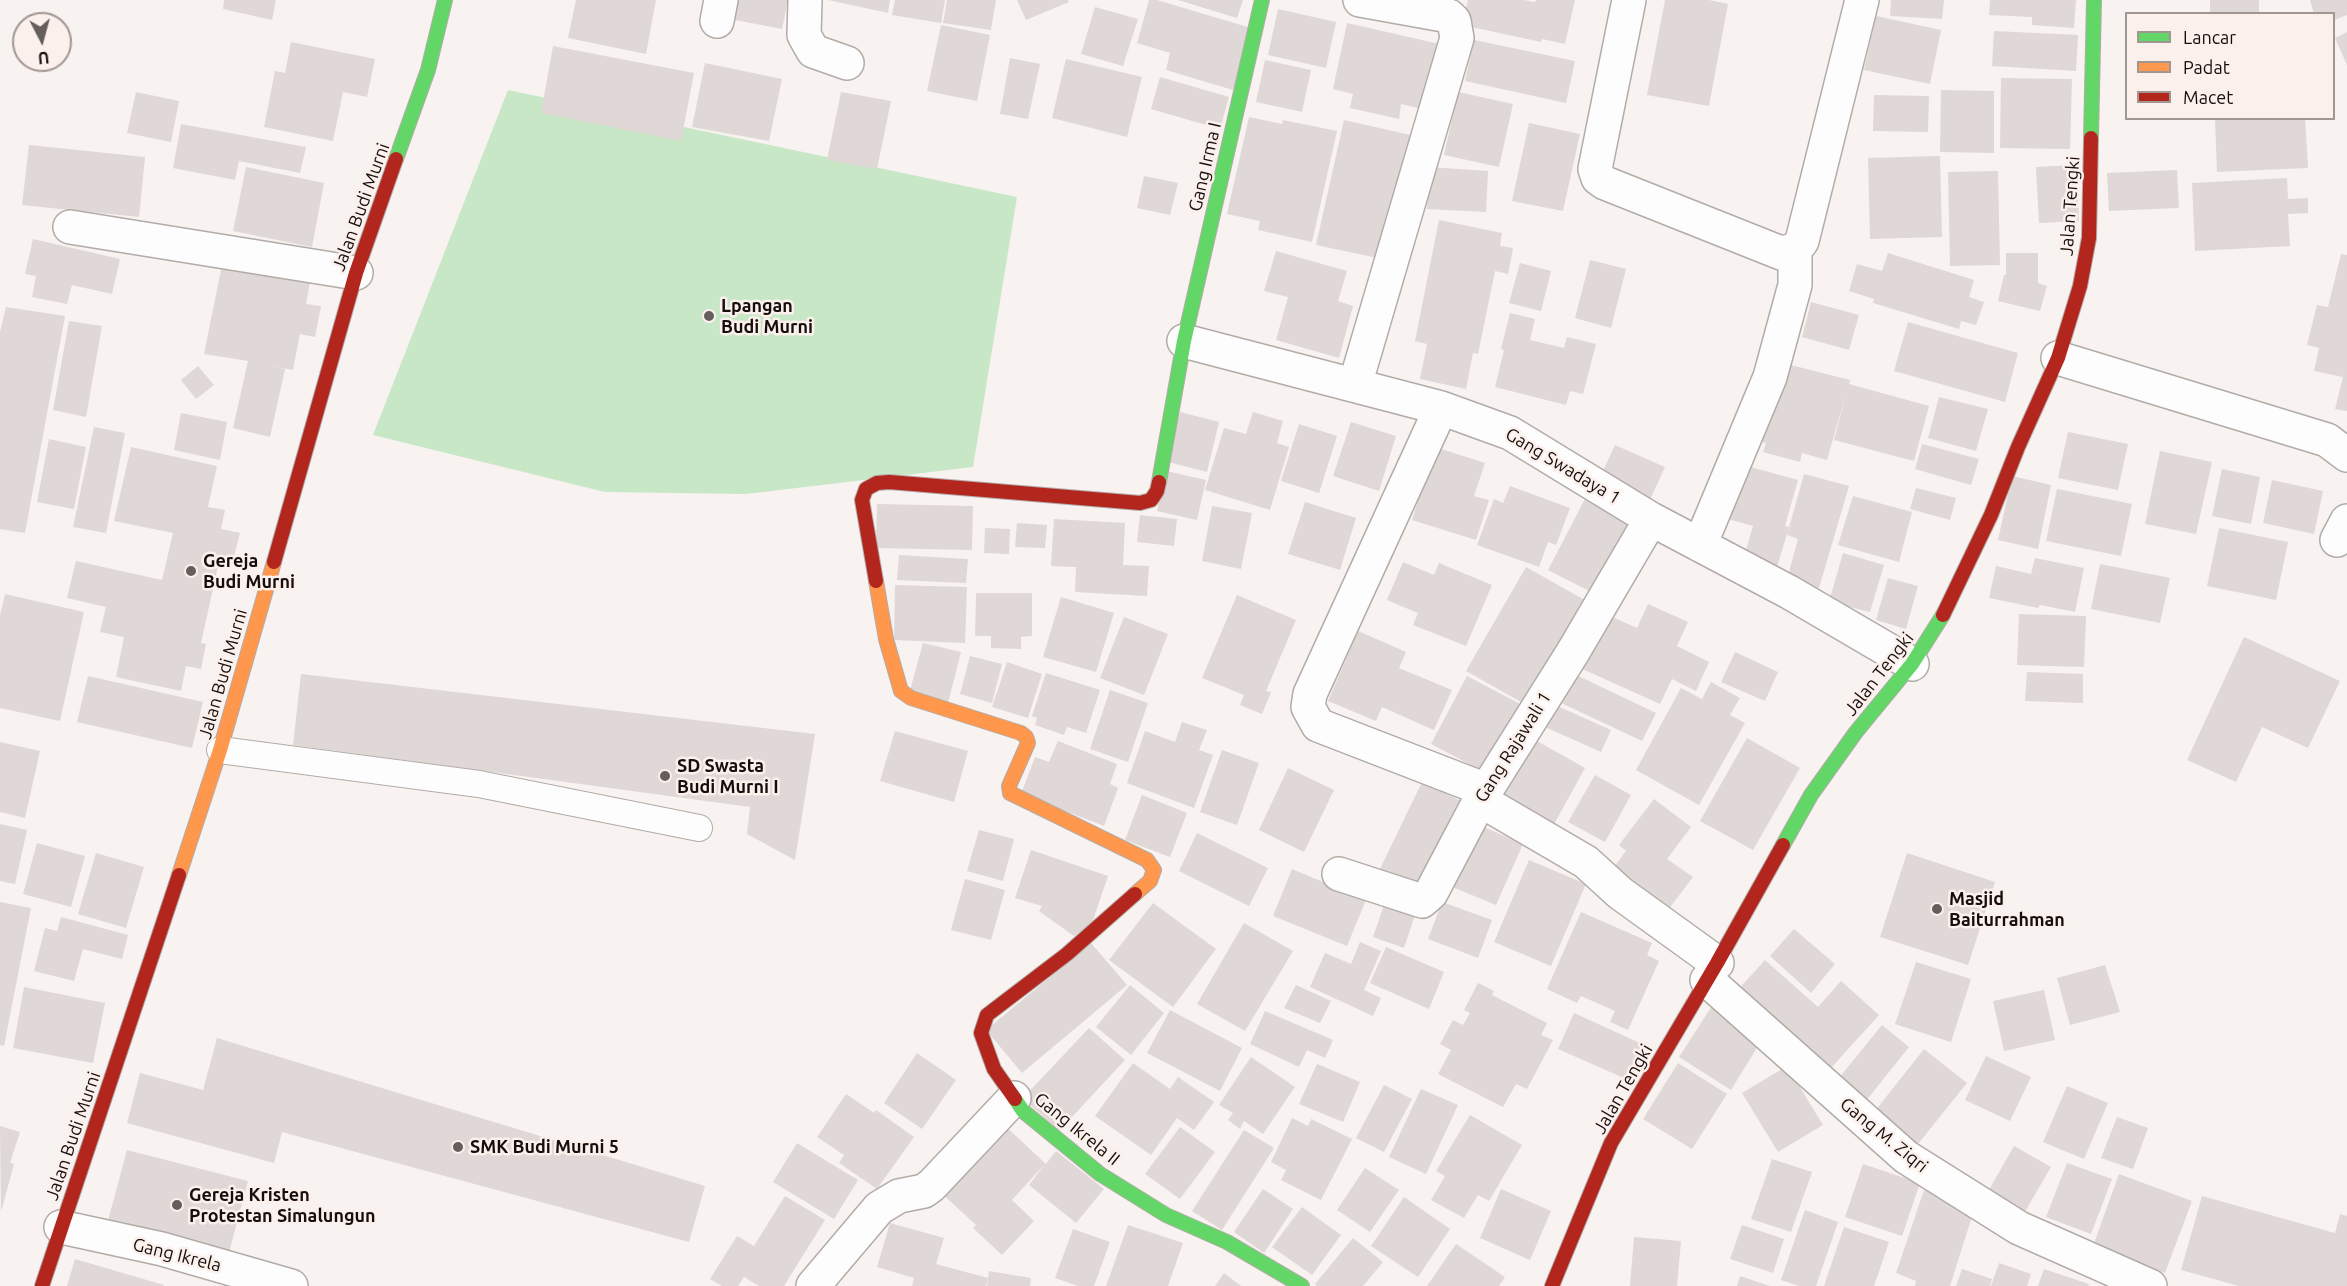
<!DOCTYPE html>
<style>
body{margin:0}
#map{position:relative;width:2347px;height:1286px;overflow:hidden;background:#f8f2f0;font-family:Ubuntu,sans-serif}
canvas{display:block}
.legend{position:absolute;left:2125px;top:12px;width:210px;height:108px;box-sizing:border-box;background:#fcf0ec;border:2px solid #a09692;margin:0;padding:8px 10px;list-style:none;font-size:18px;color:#150f0c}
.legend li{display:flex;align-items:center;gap:12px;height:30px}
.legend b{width:30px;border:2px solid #a09692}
.north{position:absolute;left:12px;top:12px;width:60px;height:60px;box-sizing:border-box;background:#fcf0ec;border:2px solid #a09692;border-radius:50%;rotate:174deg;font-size:16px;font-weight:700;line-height:24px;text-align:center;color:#150f0c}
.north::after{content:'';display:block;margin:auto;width:21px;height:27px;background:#645e5c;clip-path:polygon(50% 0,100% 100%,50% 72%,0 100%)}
</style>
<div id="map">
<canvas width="2347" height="1286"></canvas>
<ul class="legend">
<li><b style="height:8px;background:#63d668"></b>Lancar</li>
<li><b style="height:8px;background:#ff974d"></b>Padat</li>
<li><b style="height:8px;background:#b3261e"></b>Macet</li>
</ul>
<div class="north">U</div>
</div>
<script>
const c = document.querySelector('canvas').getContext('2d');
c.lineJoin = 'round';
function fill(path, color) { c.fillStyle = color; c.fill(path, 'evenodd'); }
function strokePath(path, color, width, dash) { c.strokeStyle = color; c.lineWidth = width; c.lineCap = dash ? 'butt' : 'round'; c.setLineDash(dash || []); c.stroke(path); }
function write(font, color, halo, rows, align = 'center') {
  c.font = font + ' Ubuntu,sans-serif'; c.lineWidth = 5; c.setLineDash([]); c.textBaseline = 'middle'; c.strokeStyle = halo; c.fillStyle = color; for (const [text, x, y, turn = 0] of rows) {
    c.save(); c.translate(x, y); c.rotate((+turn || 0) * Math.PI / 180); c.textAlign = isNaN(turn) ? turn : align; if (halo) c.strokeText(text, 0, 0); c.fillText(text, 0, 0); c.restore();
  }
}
fill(new Path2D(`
 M508,90L1017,197L973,467L746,494L605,492L373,435Z`), '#c8e7c6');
fill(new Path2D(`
 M224,0H276L272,20L223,9Z
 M576,0H656L646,54L568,38Z
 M733,0H788L782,29L730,19Z
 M828,0H890L888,13Z
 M895,0H945L941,23L892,15Z
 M947,0H996L991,30L943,23Z
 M1017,0H1068L1069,2L1026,20Z
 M1149,0H1157L1251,28L1233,90L1166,70L1170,53L1137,43Z
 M1178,0H1243L1237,18Z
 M1468,0H1524L1535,2L1536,0H1575L1565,44L1542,39L1541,42L1462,25Z
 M1665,0H1709L1728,4L1709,106L1647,95Z
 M1891,0H1944L1942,19L1890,16Z
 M1990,0H2076L2074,28L2032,25V17L1989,15Z
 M2210,0H2259V14H2210Z
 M2310,0H2347V15L2334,20V14H2314Z
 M1095,7L1138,19L1123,66L1081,54Z
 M1278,9L1336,22L1326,68L1268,55Z
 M1876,16L1941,30L1930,84L1864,70Z
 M1347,23L1444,45L1430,111L1401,104L1399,119L1350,108L1353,94L1333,89Z
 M941,25L990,35L977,101L927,91Z
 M1994,31L2078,35L2076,71L1992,66Z
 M2347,32V65L2335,38Z
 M1474,40L1575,61L1566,103L1465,81Z
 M291,42L375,59L367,97L343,92L333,141L264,127L275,71L285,73Z
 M553,46L694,73L681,141L541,113Z
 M1010,58L1040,64L1028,119L1000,114Z
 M1066,59L1142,77L1127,137L1052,118Z
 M1265,60L1311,70L1302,112L1256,102Z
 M705,63L782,79L769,141L692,127Z
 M1160,77L1229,97L1220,129L1151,109Z
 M2001,78L2072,79L2070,149L2000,148Z
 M1941,90L1994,91V153L1940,152Z
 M136,92L179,101L171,142L127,133Z
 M841,92L891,101L877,169L827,160Z
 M1458,92L1513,104L1499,167L1444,155Z
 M1874,95L1929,96L1928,132L1873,131Z
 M1249,117L1282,124L1283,120L1337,131L1312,242L1258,230L1260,221L1227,214Z
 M2305,118L2308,168L2217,172L2215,119Z
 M1344,120L1415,136L1387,260L1316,245Z
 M1529,123L1580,134L1563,211L1512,201Z
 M181,124L306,147L300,173L239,161L235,180L173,168Z
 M29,145L145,157L139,217L22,205Z
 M1940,156L1942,237L1870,239L1868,158Z
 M2077,165L2079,221L2039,223L2036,167Z
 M246,167L324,183L312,247L233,231Z
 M1429,167L1488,171L1486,212L1427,209Z
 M2177,170L2179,208L2109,211L2107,173Z
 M1998,171L2000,265L1950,266L1948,172Z
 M1144,176L1178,183L1170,215L1137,208Z
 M2287,178L2288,199L2308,198V213L2288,214L2290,246L2195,251L2192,183Z
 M1439,220L1502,233L1500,246L1513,248L1508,274L1495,271L1478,354L1473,353L1466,389L1420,379L1427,344L1415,341Z
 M33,239L120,259L112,294L72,285L67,304L32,297L36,276L25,274Z
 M1276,251L1347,271L1338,301L1353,306L1339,358L1276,340L1288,297L1264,291Z
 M1888,253L1974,280L1969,297L1984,302L1976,325L1961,321L1959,329L1873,303L1874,299L1849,291L1857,264L1882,271Z
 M2006,253H2038V283L2047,286L2040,311L1998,301L2004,275H2006Z
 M2341,254L2347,255V411L2335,409L2343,377L2314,371L2319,348L2307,345L2317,305L2328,307Z
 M223,260L311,277L306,304L321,306L315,337L300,334L293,370L270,366L285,369L270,437L233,428L248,361L204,354Z
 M1590,260L1626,269L1611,328L1575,318Z
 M1520,263L1551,271L1541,311L1509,303Z
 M1811,302L1859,315L1849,350L1802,337Z
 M6,307L65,316L25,533L0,529V332Z
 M1510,313L1535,319L1530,340L1564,348L1567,337L1596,344L1583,394L1570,391L1566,405L1495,387L1504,350L1501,349Z
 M69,321L102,326L86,417L53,410Z
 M1908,322L2018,353L2005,402L1894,371Z
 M1783,363L1850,380L1849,384L1929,406L1914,461L1834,440L1846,394L1827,460L1802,453L1800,462L1763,452L1766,443L1760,441Z
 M198,366L214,385L196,399L181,380Z
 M1939,397L1988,409L1976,451L1928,438Z
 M1180,412L1219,422L1207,472L1168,462Z
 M1253,412L1283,421L1277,443L1289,447L1270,510L1205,490L1224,428L1246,434Z
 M181,413L227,422L220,460L174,450Z
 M1351,422L1396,436L1379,491L1333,476Z
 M1299,424L1337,436L1319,493L1281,481Z
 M94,427L125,433L106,533L73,527Z
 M2068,432L2128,444L2118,490L2058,478Z
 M49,439L86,447L74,509L37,502Z
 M1922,444L1979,459L1971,485L1915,469Z
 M1615,445L1665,467L1647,506L1597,484Z
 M131,447L217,466L208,507L225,510L221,529L240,533L233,560L220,557L201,643L206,644L201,669L186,666L181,691L116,677L124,637L100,632L106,607L67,598L76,561L162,580L173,533L114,521Z
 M1435,447L1485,463L1474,496L1489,500L1476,540L1412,520Z
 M2160,451L2212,462L2196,534L2145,524Z
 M1736,463L1798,480L1785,526L1789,527L1777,567L1744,557L1753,526L1721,517Z
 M2222,469L2260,477L2251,524L2212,516Z
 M1166,471L1206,480L1197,520L1157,511Z
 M1804,474L1849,486L1819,588L1787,579L1798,539L1787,535Z
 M2012,476L2051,485L2038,549L1998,540Z
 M2272,480L2323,491L2314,534L2263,523Z
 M1510,486L1570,508L1556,545L1548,542L1539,567L1477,545L1494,499L1503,503Z
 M1916,488L1956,498L1950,520L1910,509Z
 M2057,489L2132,504L2121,556L2046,541Z
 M1587,495L1632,519L1593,593L1548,570Z
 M1853,496L1912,512L1899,562L1838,545Z
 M1305,502L1356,518L1340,570L1288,554Z
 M877,504L973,506L972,550L876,548Z
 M1212,506L1252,513L1241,569L1202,561Z
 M1140,515L1177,519L1174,546L1137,542Z
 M1054,519L1125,523L1123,565L1149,566L1147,596L1075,592L1076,567L1051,566Z
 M1017,523L1047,525L1045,548L1015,547Z
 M985,528L1010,529L1009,554L984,553Z
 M2219,528L2288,542L2276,600L2207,586Z
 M1843,553L1884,565L1870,612L1829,602Z
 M899,555L968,559L966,583L897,580Z
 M2035,558L2084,568L2075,612L2040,605L2038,608L1989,598L1996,566L2031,574Z
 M1403,562L1434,575L1439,563L1492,585L1466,646L1413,625L1418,613L1387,600Z
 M2100,564L2170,578L2160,623L2091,609Z
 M1526,567L1590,603L1530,707L1466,671Z
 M1888,578L1918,586L1906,629L1876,620Z
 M895,585L967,587L965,643L894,640Z
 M976,593H1032V636L1021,637V649L991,648V636H975Z
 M5,594L84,612L60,721L0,708V615Z
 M1237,595L1296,620L1266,691L1271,692L1262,714L1240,705L1244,695L1202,678Z
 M1061,597L1114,613L1096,672L1043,657Z
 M1648,604L1688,622L1677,646L1709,662L1696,691L1672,679L1660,704L1578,667L1603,613L1637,628Z
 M2019,614L2086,616L2084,667L2017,665Z
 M1124,617L1168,634L1144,695L1100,678Z
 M1358,631L1406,652L1399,668L1452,690L1434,730L1382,707L1376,721L1328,701Z
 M2244,637L2340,681L2308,748L2262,727L2236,782L2187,760Z
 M923,643L961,652L948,703L909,694Z
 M1735,652L1778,672L1765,701L1721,682Z
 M970,656L1002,664L992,703L960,694Z
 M1007,662L1042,674L1028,718L992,707Z
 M1570,672L1656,713L1642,741L1557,701Z
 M2027,672L2083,674V703L2025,701Z
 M1046,673L1100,690L1086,733L1067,727L1064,735L1035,725L1037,718L1032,716Z
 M301,674L815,734L795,860L747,834L750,807L293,745Z
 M88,676L203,702L192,748L77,722Z
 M1467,676L1522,705L1486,773L1431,744Z
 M1711,682L1740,698L1730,715L1745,723L1699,805L1636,770L1681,688L1702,699Z
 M1110,690L1148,703L1128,762L1090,749Z
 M1555,705L1611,730L1601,752L1545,727Z
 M1182,722L1207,730L1199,750L1213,755L1194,808L1127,783L1145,731L1175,742Z
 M895,731L968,751L954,802L880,781Z
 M1528,736L1585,768L1553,826L1495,795Z
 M1747,738L1800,768L1753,850L1700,821Z
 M1058,741L1117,764L1110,784L1118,788L1104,826L1021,794L1035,757L1049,762Z
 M0,742L40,751L25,818L0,812Z
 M1222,750L1259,763L1237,825L1200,812Z
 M1288,768L1334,790L1304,852L1259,830Z
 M1595,775L1631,795L1605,842L1568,822Z
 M1422,782L1465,803L1422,891L1379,871Z
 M1142,795L1187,813L1170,857L1125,840Z
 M1654,799L1691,827L1667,859L1693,877L1662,918L1607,876L1626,851L1619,845Z
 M0,824L27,830L15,884L0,881Z
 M1477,824L1523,844L1496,905L1450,886Z
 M979,830L1014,839L1003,881L967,871Z
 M1197,833L1268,868L1249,906L1179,871Z
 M37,843L85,856L71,907L23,894Z
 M1031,850L1108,876L1092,923L1074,936L1039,911L1042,906L1015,898Z
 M96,853L144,867L126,928L78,914Z
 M1907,853L1995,882L1968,965L1880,937Z
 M1529,860L1586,884L1551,966L1494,942Z
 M1292,869L1366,900L1347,946L1273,916Z
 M965,879L1005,890L991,940L951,930Z
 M0,902L31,908L4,1046L0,1045Z
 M1385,902L1416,912L1404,948L1373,937Z
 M1442,902L1492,920L1478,958L1428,939Z
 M1153,903L1216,949L1173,1007L1109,960Z
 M1581,912L1652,943L1647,955L1659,961L1628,1030L1610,1022L1615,1011L1581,996L1577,1003L1547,989Z
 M61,917L128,935L122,959L83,949L74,981L34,971L45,928L57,931Z
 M1244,923L1293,951L1245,1031L1197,1004Z
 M1794,929L1835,964L1811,993L1770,956Z
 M1360,942L1381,951L1364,990L1381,998L1373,1016L1310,987L1325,953L1351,964Z
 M1091,943L1127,985L1022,1073L986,1030Z
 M1386,947L1444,972L1429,1009L1370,983Z
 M1765,960L1818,1007L1841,981L1879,1015L1831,1068L1795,1036L1789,1042L1735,993Z
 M1916,962L1971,979L1951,1042L1895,1024Z
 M2105,965L2120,1012L2070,1025L2057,978Z
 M1478,983L1494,991L1492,995L1547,1023L1541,1035L1553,1040L1527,1089L1516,1084L1503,1107L1438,1074L1451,1050L1440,1044L1453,1020L1463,1025L1470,1013L1464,1010Z
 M1130,985L1164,1013L1131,1055L1096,1027Z
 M1296,985L1331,1001L1320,1023L1284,1008Z
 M24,987L105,1003L93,1063L13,1048Z
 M2044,990L2055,1040L2004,1051L1993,1001Z
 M1712,1006L1763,1038L1731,1090L1679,1057Z
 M1170,1010L1242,1048L1220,1091L1147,1053Z
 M1265,1011L1333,1040L1325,1058L1307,1050L1299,1067L1250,1044Z
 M1574,1013L1642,1044L1626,1079L1558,1049Z
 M1882,1025L1909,1047L1861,1107L1834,1084Z
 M1089,1028L1125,1060L1059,1131L1023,1098Z
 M217,1038L705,1186L689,1242L282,1132L274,1163L127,1123L140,1073L203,1090Z
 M1924,1049L1967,1083L1914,1149L1871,1116Z
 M917,1053L956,1080L922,1129L884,1103Z
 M1986,1056L2031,1077L2010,1121L1965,1100Z
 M1251,1057L1295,1087L1263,1134L1244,1121L1240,1129L1228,1120L1233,1113L1219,1105Z
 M1133,1063L1170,1089L1178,1077L1214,1102L1194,1130L1177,1118L1151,1155L1095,1116Z
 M1678,1063L1727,1094L1692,1149L1643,1119Z
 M1317,1064L1360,1082L1343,1122L1299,1104Z
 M1787,1066L1823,1125L1778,1152L1742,1093Z
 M1384,1085L1412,1099L1384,1152L1356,1138Z
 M2067,1086L2108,1103L2084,1159L2043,1142Z
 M1421,1089L1458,1105L1426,1174L1389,1157Z
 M846,1094L874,1113L876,1110L914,1137L877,1189L839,1163L844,1155L817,1137Z
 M1470,1115L1522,1145L1489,1201L1478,1195L1464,1218L1431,1200L1445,1176L1436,1171Z
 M2117,1117L2148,1128L2133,1169L2101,1158Z
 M1292,1118L1308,1126L1311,1119L1352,1139L1321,1200L1281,1180L1286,1170L1271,1162Z
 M1002,1123L1046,1164L1056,1151L1104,1189L1076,1223L1029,1185L1044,1165L1012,1200L1034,1221L1002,1255L973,1228L976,1225L939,1191Z
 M0,1126L20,1132L10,1163L14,1164L1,1212Z
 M1180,1127L1215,1152L1180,1199L1145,1174Z
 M1244,1130L1274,1148L1222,1230L1192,1211Z
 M797,1143L858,1180L834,1219L773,1182Z
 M2014,1146L2051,1167L2019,1222L1982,1202Z
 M127,1150L248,1181L227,1260L106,1228Z
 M1772,1159L1812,1172L1791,1232L1751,1219Z
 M2067,1163L2112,1179L2091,1234L2046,1217Z
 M1863,1164L1920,1183L1902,1236L1845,1217Z
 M1365,1168L1399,1190L1370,1232L1337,1210Z
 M2119,1174L2192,1201L2165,1273L2093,1246Z
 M1263,1189L1293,1209L1264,1253L1234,1232Z
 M1501,1189L1551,1211L1530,1260L1480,1238Z
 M1924,1190L1975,1207L1950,1286H1915L1916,1281L1896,1273Z
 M785,1196L825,1220L784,1286H759L744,1277L738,1286H722L710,1279L737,1236L754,1246Z
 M2202,1196L2335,1233L2340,1214L2347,1216V1286H2239L2181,1270Z
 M1404,1197L1450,1229L1418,1277L1371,1246Z
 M1302,1207L1341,1235L1312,1275L1272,1247Z
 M1805,1210L1838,1222L1816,1286H1799L1781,1280Z
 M890,1223L944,1238L936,1264L988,1278L986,1286H912L914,1278L877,1267Z
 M1128,1225L1183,1243L1168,1286H1106Z
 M1742,1225L1784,1239L1773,1273L1730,1259Z
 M1844,1227L1889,1242L1874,1286H1824Z
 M1073,1229L1110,1242L1094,1286H1078L1055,1278Z
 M1634,1237L1681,1241L1677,1286H1630Z
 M1353,1238L1383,1262L1363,1286H1317L1315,1284Z
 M1456,1244L1505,1277L1499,1286H1427Z
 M75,1259L164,1285L163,1286H67Z
 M1999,1263L2031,1274L2027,1286H1991Z
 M1962,1269L1992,1279L1990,1286H1956Z
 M2044,1269L2089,1284L2088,1286H2038Z
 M989,1271L1031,1278L1030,1286H987Z
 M1224,1273L1241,1286H1215Z
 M1740,1276L1770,1286H1737Z`), '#dfd8d6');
const lane = new Path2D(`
 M220,750L479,784L699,828`);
const street = new Path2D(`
 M805,0L804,35L813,51L847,63
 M1629,0L1595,169L1598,178L1605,183L1781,253L1795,250L1802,241L1862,0
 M717,21L721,0
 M70,227L356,273
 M1184,341L1441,408L1510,433L1651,519L1789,592L1912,664
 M2058,358L2327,440L2347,455
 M1355,385L1457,38L1454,21L1449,16L1360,0
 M1441,408L1310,694L1308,707L1318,725L1486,790
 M2337,540L2347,521
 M1700,545L1770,377L1795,285V250
 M1480,800L1586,862L1620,893L1717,963
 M1339,874L1422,901L1431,893L1480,800L1573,652L1651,519
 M1707,980L1906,1157L2019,1228L2150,1286
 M61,1227L162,1249L291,1286
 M813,1286L879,1208L899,1196L924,1191L932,1185L1014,1098`);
const fast = new Path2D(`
 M2091,138L2094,0
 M396,159L428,70L445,0
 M1159,482L1184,341L1262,0
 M1783,845L1811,795L1856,732L1912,664L1943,615
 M1015,1099L1023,1111L1100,1174L1166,1215L1227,1242L1302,1286`);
const slow = new Path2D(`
 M876,581L886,639L901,691L911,698L1021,733L1026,737L1028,743L1009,786L1010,793L1147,860L1154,870L1150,881L1135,894
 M179,875L220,750L274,562`);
const jam = new Path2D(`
 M274,562L356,273L396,159
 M876,581L862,500L866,489L877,483L889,482L1140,503L1151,500L1157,491L1159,482
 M1943,615L1991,515L2018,447L2058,358L2080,286L2089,238L2091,138
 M1015,1099L994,1069L981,1033L987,1015L1067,954L1135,894
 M42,1286L179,875
 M1552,1286L1611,1143L1717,963L1783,845`);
strokePath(lane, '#b2aca9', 28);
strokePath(street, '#b2aca9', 36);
strokePath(fast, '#b2aca9', 16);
strokePath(slow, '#b2aca9', 16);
strokePath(jam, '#b2aca9', 16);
strokePath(lane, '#fefdfd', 26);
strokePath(street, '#fefdfd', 33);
strokePath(fast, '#63d668', 14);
strokePath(slow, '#ff974d', 14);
strokePath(jam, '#b3261e', 14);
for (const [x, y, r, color] of [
 [709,316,6,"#645e5c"],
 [191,571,6,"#645e5c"],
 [665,776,6,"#645e5c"],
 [1937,909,6,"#645e5c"],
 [458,1147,6,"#645e5c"],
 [177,1205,6,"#645e5c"]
]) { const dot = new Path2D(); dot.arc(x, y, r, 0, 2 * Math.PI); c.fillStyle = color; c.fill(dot); strokePath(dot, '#fcf0ec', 2); }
write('18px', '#150f0c', '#fcf0ec', [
 ["Gang Irma I",1205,167,-77],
 ["Jalan Tengki",2070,206,-86],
 ["Jalan Budi Murni",361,207,-70],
 ["Gang Swadaya 1",1563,466,31],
 ["Jalan Budi Murni",223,674,-74],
 ["Jalan Tengki",1879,674,-52],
 ["Gang Rajawali 1",1513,747,-58],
 ["Jalan Tengki",1623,1089,-60],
 ["Gang Ikrela II",1077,1129,39],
 ["Gang M. Ziqri",1884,1135,39],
 ["Jalan Budi Murni",73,1136,-71],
 ["Gang Ikrela",177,1255,14]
]);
write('bold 18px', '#150f0c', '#fcf0ec', [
 ["Lpangan",721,306],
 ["Budi Murni",721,327],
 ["Gereja",203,561],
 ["Budi Murni",203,582],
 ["SD Swasta",677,766],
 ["Budi Murni I",677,787],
 ["Masjid",1949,899],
 ["Baiturrahman",1949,920],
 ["SMK Budi Murni 5",470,1147],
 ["Gereja Kristen",189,1195],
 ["Protestan Simalungun",189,1216]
], 'left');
</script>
